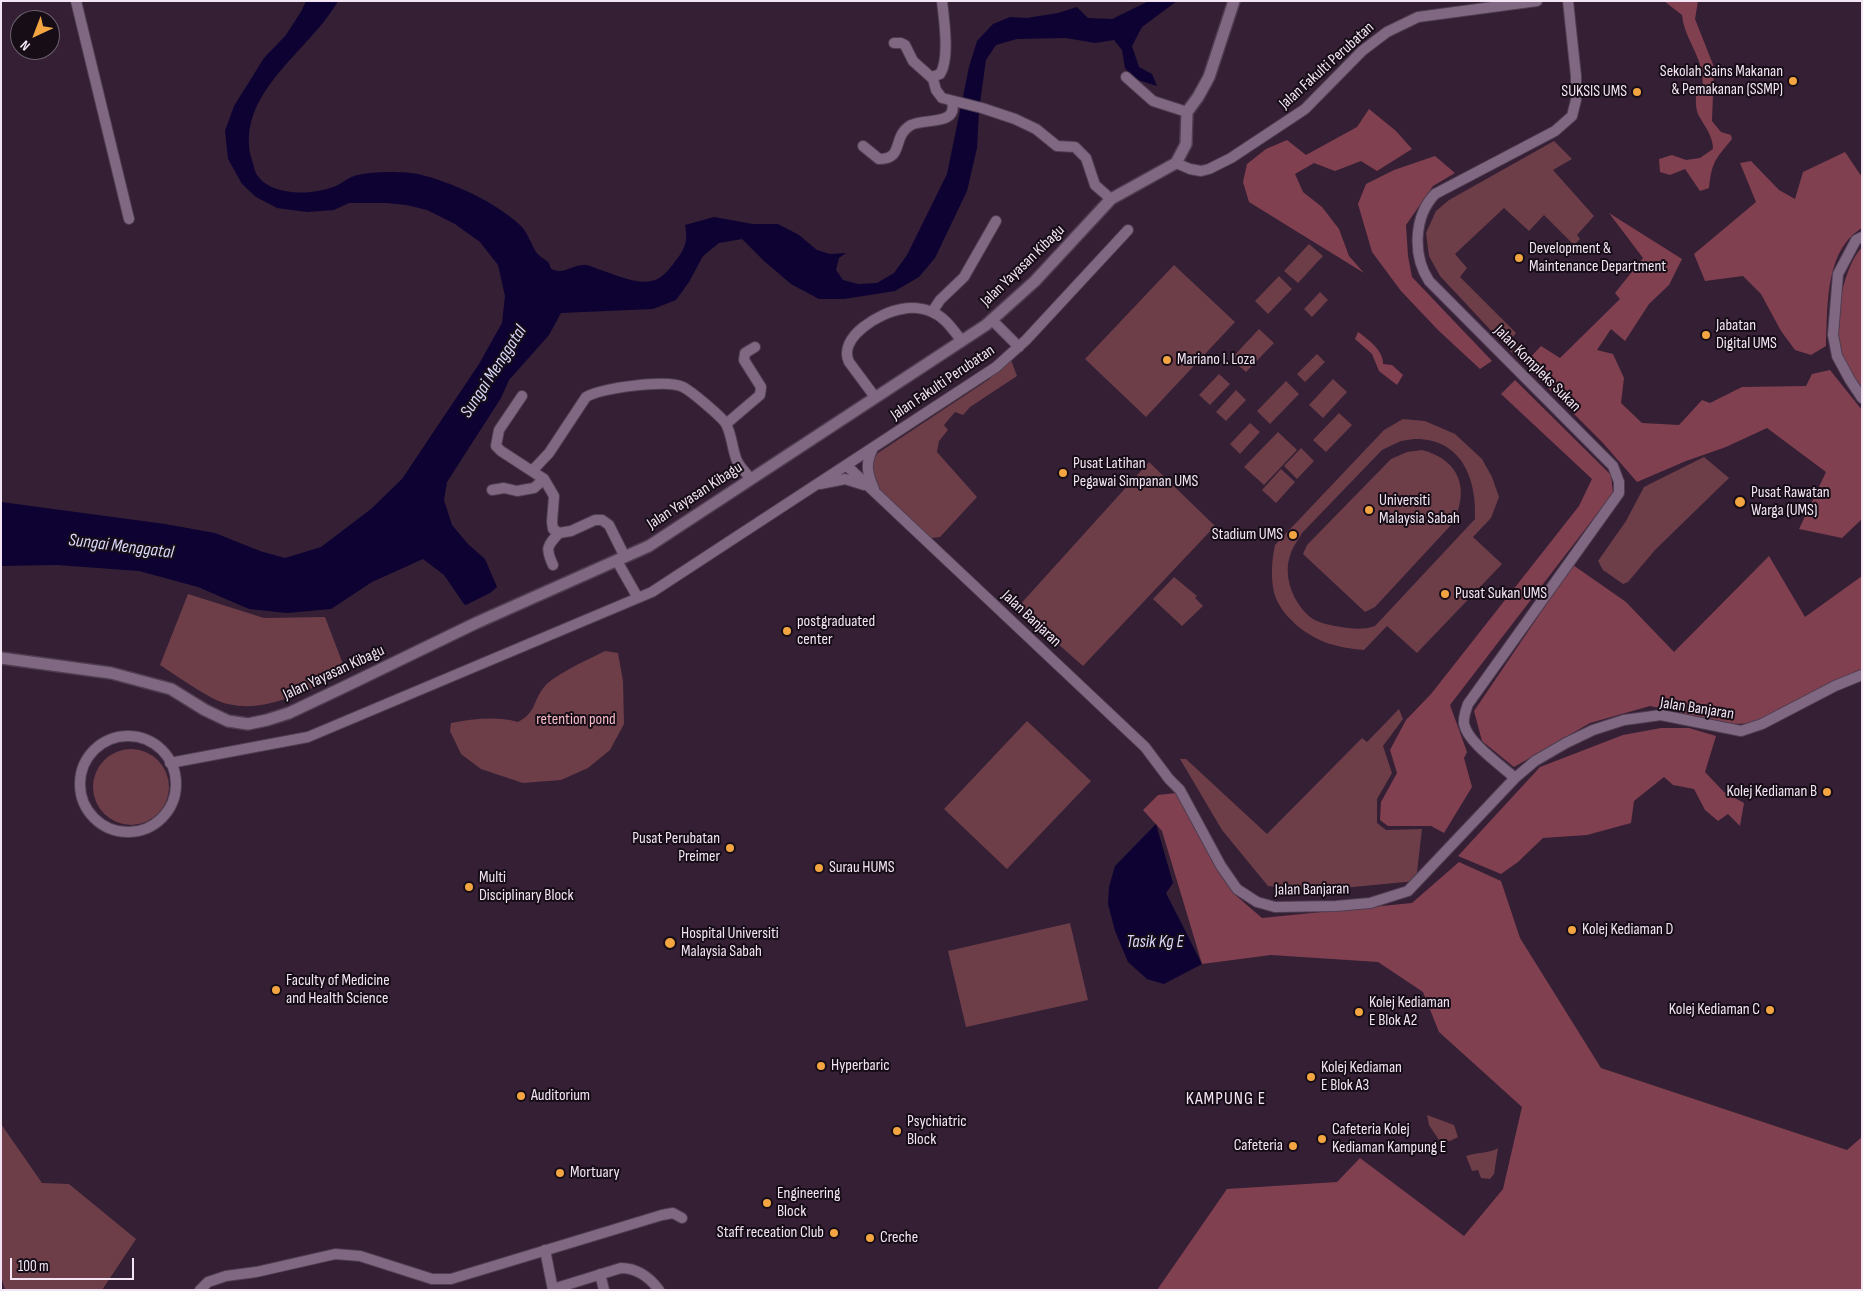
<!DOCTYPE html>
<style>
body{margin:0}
#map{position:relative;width:1863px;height:1291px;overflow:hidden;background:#341f35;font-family:"Sofia Sans Condensed",sans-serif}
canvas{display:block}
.frame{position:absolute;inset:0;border:2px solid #f3e5f4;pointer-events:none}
.north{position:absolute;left:10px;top:10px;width:50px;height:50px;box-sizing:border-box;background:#160d17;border:1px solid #6e636f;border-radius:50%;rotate:223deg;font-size:14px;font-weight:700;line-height:20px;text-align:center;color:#f3e5f4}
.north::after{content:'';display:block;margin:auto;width:18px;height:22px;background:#f2a541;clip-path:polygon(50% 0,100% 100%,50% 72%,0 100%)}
.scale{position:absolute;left:10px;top:1258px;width:124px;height:22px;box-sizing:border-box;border:2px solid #f3e5f4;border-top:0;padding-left:6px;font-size:15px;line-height:18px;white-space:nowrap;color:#f3e5f4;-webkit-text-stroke:4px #160d17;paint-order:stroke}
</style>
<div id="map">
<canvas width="1863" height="1291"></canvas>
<div class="frame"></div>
<div class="north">N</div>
<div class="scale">100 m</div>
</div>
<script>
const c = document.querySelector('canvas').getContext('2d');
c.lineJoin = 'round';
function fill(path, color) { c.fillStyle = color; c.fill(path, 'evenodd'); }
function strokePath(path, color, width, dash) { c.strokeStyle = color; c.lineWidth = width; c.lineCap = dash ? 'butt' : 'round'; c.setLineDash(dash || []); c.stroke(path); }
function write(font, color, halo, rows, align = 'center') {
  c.font = font + ' "Sofia Sans Condensed",sans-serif'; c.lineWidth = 4; c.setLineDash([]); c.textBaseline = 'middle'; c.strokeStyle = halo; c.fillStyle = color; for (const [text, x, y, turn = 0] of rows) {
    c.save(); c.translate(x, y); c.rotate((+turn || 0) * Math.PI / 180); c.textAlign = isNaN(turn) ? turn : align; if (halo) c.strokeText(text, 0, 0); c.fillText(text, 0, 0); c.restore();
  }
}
fill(new Path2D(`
 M1554,141L1572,159L1553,170L1594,216L1577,235L1580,239L1574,245L1544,215L1529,231L1504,208L1455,254L1467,268L1460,277L1516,333L1512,338L1519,346L1513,354L1440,276L1429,256L1426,233L1436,211L1449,200Z
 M1309,244L1323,256L1298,283L1284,271Z
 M1174,265L1235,322L1146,417L1085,359Z
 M1279,276L1292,289L1268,314L1255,301Z
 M1320,292L1328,300L1312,317L1304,309Z
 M1259,329L1274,343L1246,372L1231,359Z
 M1317,354L1325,362L1305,382L1297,374Z
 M1011,360L1017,376L970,407L963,415L955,412L944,425L948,430L939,441L937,452L977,497L940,537L931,538C916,524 868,487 870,467C870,462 875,457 878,453L988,380Z
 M1219,374L1230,384L1210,405L1199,395Z
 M1333,379L1347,392L1323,418L1309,405Z
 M1286,381L1299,394L1270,424L1257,411Z
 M1236,390L1246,400L1226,421L1216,412Z
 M1339,413L1352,425L1326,452L1313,440Z
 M1403,419L1425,421L1455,434L1482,459L1492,477L1499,497L1491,518L1473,537L1502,564L1417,653L1387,626L1364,650C1354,649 1344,648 1334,645C1309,639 1276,614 1273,587C1271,573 1272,559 1275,545L1384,430ZM1414,439C1461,438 1477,478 1475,519L1375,626C1363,630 1354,629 1341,627C1330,625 1317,623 1309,616C1293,602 1283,576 1290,556C1292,548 1298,540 1302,533L1382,450L1401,441Z
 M1250,423L1260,432L1240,454L1230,444Z
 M1278,432L1297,450L1264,485L1244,467Z
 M1301,448L1314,461L1297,479L1284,466Z
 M1422,450C1461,460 1470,491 1452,524L1375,607L1365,612L1303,554L1307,545L1391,459L1407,452Z
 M1704,457L1729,478L1655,550L1628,582L1623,584L1603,570L1598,561L1626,521L1644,487Z
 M1149,462L1215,526L1083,666L1017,608Z
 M1281,469L1295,482L1276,503L1262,490Z
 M1174,577L1197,596L1195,598L1203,606L1182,626L1153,599Z
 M188,594L264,618L325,617L346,672C306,690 256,721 212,698C194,688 177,676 160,665Z
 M605,651L618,653L623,681L624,724L610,750L588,768L561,780L523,783L481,769L461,754L450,731L451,723C473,719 496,716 518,722C538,711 532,701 545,686C554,675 591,658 605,651Z
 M1399,709L1403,719L1383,746L1392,773L1377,799V823L1386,830L1422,829L1416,881L1332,889L1301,890L1268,886L1222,830L1180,759H1186L1267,834L1362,738L1367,742Z
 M1027,721L1091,781L1007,869L944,809Z
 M93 787a38 38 0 1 1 76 0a38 38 0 1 1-76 0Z
 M1070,923L1088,1000L966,1027L948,951Z
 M1427,1115L1454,1125L1458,1137L1450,1141L1439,1140L1429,1125Z
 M1,1124L42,1183L69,1184L136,1239L102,1290H5L1,1276Z
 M1498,1148L1494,1174L1490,1179L1481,1178L1478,1170L1472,1171L1466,1156C1477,1152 1488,1154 1498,1148Z`), '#6d3e48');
fill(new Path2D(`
 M1664,1H1698L1695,19L1714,67L1712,121L1721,132L1731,135L1732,139C1715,160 1712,161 1709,188L1700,191L1685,169L1670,175L1660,172L1659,159L1672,155L1686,160L1700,158L1713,149C1713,136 1705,127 1699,116C1695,109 1696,99 1696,92L1703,90C1703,80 1702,69 1698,59C1692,43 1684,33 1682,15Z
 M1369,109L1396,131L1412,149L1377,171L1361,161L1335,171L1314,163L1295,174L1303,192L1322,207L1339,229L1349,256L1364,273L1249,202L1243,182L1247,164L1266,149L1287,140L1306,155L1357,127Z
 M1845,152L1862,177V228C1824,251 1828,308 1826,346L1811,355L1795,350L1781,331L1761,294L1743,276L1705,281L1694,254L1756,202L1740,163L1751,161L1779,190L1795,199L1803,172Z
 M1435,156L1455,173L1433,186L1406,225L1408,256L1412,277L1492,361L1480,369L1438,330L1401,291L1372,252L1358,204L1366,184L1394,170Z
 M1609,213L1682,259L1669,285L1649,304L1625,341L1611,329L1597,350L1613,354L1624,378L1621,403L1642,423L1679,425L1702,400L1710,403L1742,387L1806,386L1812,374L1830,370L1862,410V519L1842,538L1799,529L1826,472L1767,428L1726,447L1686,461L1637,482L1603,443L1524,364L1541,346L1560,358L1620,299L1615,293L1643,258Z
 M1862,247V389C1855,379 1847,367 1843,356C1831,328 1842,269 1862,247Z
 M1358,332C1368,339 1384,351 1383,364L1392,365L1403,375L1397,385L1379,371L1372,354L1355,339Z
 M1515,380L1611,475L1613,493L1450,705L1467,752L1464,758L1472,787L1444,833L1431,826H1388L1380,820L1381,802L1397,773L1390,750L1406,720L1431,694L1579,506L1592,479L1501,394Z
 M1769,556L1805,617L1862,576V671L1760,723L1732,724L1650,706L1590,723L1514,767L1482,741L1474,711L1573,565L1626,602L1674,652Z
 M1661,728H1689L1716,736L1705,772L1724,792L1744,803L1740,826L1728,814L1718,821L1705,810L1694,789L1673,785L1664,777L1634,801L1631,823L1587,835L1543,838L1518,862L1501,874L1458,856L1540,767L1623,735Z
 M1176,793L1233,893L1262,918L1412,903L1459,862L1501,881L1520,938L1601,1068L1847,1150L1862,1137V1290H1157L1227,1189L1337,1182L1360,1158L1464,1236L1503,1189L1522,1107L1439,1032L1423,992L1378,962L1271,955L1202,964L1162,831L1143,810L1158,795Z`), '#81404f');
fill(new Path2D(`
 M306,1H338C310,51 236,92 251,157C253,162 254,170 257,175C271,196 310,195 330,188C339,186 346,179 354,176C370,171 402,171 418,174C452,182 496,202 521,226C528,233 531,244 536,252C539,257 544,258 548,262C551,265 549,269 554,270C564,274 573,265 583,265C588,264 596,269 601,270C616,275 639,286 655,280C664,277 671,267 677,259C686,247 688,239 685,225L714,217L753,224H778L799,235L817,250L830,254L846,253L839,258L836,270L843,280L858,284L877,283L894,273L907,255L947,174L969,67L977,41L993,24L1010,17L1027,18L1058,13L1077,7L1088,18L1112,19L1149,1H1177L1142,27L1132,46L1139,67L1152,74L1157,86L1135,79L1125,68L1122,50L1114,40L1095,43L1066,38L1017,39L996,45L986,60L979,110L977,148L967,191L935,258L919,277L895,291L844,299H819L791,284L764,261L742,239L719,243L703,256L689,282L676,300L653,309L561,313L549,335L509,380L501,398L447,482L444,500L452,525L468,544L485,559L497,587L490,593L466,605L464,604L444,575L423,559L372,582L331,609L287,613L249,609L198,587L139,571L57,565L1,566V502L165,524L215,533L260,551L285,558L321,547L371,509L402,479L479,364L502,323L505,296L498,265L480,242L455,224L427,210L406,205L386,203H349L334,210L307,212L277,208L256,197L242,184L228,159L225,131L234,106L264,58L286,35L302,10Z
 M1156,824L1173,883L1166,893L1202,964L1164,984L1147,979L1128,962L1115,931L1108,904L1109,887L1115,866Z`), '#0d0232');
const minor = new Path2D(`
 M76,1L129,219
 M894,43H901L905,45L913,61L933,79L936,90L942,98L982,108L1015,119L1036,129L1057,146L1075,147L1086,158L1095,185L1111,199
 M932,77L940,74C950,59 944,19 942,1
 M1126,77L1153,101L1187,112
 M863,146L879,159C905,159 891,137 911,125C925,118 958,126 952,102
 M1176,163L1190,169L1201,171L1209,169L1231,158L1305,109L1362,51L1387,32L1418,17L1537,1
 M1862,237L1856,240L1838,274L1833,335L1837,356L1850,380L1862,398
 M932,312L940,300L964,277L996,221
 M992,320L1019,347
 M522,396L499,430L496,446L501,451L544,479L554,496L552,522L553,529L559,533L571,531L595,520H602L609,525L625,557
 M875,397L849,362C837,337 881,312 902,309C911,307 923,308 932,312C945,317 953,330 962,341
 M726,424L760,395L761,387L744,360L745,353L755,347
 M873,448C865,464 867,473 874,489
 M846,465L1145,747L1169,779L1180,790L1221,866L1237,889L1257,902L1275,907L1336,906L1370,903L1408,891L1515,778L1535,761L1566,743L1593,730L1624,720L1661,715L1741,731L1762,724L1835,686L1862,675
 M532,471L549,453L586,397C602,388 666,379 683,387C691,391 722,417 726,424C732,435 732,449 737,461C740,467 746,473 751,479
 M820,484L845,479L864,485
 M492,490L504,488L517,491L528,489L534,488L544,479
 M617,561L638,598
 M553,565C545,548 547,546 559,533
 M80 784a48 48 0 1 1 96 0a48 48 0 1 1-96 0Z
 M170,763L308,737L652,592L996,367L1026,340L1128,230
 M1515,778C1501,765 1468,743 1464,724C1463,717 1466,710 1468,704L1619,493V482L1613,466L1429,281C1412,255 1414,216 1435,194L1555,131L1572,116L1576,100V76L1568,1
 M545,1250L553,1290
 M600,1274L604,1290
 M553,1289L621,1268C637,1268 650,1278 659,1290
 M200,1290L208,1282L226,1276L256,1272L335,1254L360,1256L432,1279H451L662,1215L673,1213L682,1218`);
const tertiary = new Path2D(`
 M1,658L111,673L171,689L205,710L228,721L248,724L267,720L289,713L344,687L476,623L649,546L986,325L1035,281L1111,199L1176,163L1186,144L1187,112L1198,97L1209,77L1234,1`);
strokePath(minor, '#4f3d51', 12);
strokePath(tertiary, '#4f3d51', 14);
strokePath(minor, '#816882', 10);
strokePath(tertiary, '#816882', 11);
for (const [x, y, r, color] of [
 [1793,81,5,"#f2a541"],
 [1637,92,5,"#f2a541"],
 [1519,258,5,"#f2a541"],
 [1706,335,5,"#f2a541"],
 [1167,360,5,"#f2a541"],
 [1063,473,5,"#f2a541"],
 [1740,502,6,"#f2a541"],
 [1369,510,5,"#f2a541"],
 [1293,535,5,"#f2a541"],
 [1445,594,5,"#f2a541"],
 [787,631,5,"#f2a541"],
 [1827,792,5,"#f2a541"],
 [730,848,5,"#f2a541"],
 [819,868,5,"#f2a541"],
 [469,887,5,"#f2a541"],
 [1572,930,5,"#f2a541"],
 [670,943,6,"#f2a541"],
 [276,990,5,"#f2a541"],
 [1770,1010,5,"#f2a541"],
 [1359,1012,5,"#f2a541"],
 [821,1066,5,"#f2a541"],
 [1311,1077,5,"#f2a541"],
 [521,1096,5,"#f2a541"],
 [897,1131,5,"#f2a541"],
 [1322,1139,5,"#f2a541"],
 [1293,1146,5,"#f2a541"],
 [560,1173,5,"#f2a541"],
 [767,1203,5,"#f2a541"],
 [834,1233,5,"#f2a541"],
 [870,1238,5,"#f2a541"]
]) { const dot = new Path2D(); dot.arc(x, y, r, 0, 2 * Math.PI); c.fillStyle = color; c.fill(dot); strokePath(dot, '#160d17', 2); }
write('16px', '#f3e5f4', '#160d17', [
 ["Jalan Fakulti Perubatan",1327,66,-42],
 ["Jalan Yayasan Kibagu",1023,266,-44],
 ["Jalan Kompleks Sukan",1537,369,45],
 ["Jalan Fakulti Perubatan",943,383,-34],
 ["Jalan Yayasan Kibagu",695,496,-33],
 ["Jalan Banjaran",1031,619,43],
 ["Jalan Yayasan Kibagu",334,673,-25],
 ["Jalan Banjaran",1697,709,9],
 ["Jalan Banjaran",1312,890,-1]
]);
write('16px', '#f3e5f4', '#160d17', [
 ["Sekolah Sains Makanan",1783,72,"right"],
 ["& Pemakanan (SSMP)",1783,90,"right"],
 ["SUKSIS UMS",1627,92,"right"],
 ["Development &",1529,249],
 ["Maintenance Department",1529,267],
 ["Jabatan",1716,326],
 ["Digital UMS",1716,344],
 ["Mariano I. Loza",1177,360],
 ["Pusat Latihan",1073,464],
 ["Pegawai Simpanan UMS",1073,482],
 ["Pusat Rawatan",1751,493],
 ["Warga (UMS)",1751,511],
 ["Universiti",1379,501],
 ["Malaysia Sabah",1379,519],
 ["Stadium UMS",1283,535,"right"],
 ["Pusat Sukan UMS",1455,594],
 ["postgraduated",797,622],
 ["center",797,640],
 ["Kolej Kediaman B",1817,792,"right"],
 ["Pusat Perubatan",720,839,"right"],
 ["Preimer",720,857,"right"],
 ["Surau HUMS",829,868],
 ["Multi",479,878],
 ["Disciplinary Block",479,896],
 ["Kolej Kediaman D",1582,930],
 ["Hospital Universiti",681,934],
 ["Malaysia Sabah",681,952],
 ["Faculty of Medicine",286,981],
 ["and Health Science",286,999],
 ["Kolej Kediaman",1369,1003],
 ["E Blok A2",1369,1021],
 ["Kolej Kediaman C",1760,1010,"right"],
 ["Hyperbaric",831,1066],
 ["Kolej Kediaman",1321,1068],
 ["E Blok A3",1321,1086],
 ["Auditorium",531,1096],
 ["Psychiatric",907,1122],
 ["Block",907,1140],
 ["Cafeteria Kolej",1332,1130],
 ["Kediaman Kampung E",1332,1148],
 ["Cafeteria",1283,1146,"right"],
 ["Mortuary",570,1173],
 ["Engineering",777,1194],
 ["Block",777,1212],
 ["Staff receation Club",824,1233,"right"],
 ["Creche",880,1238]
], 'left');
write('16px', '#f8bbc6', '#160d17', [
 ["retention pond",576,720]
]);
write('italic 18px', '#d7d8fb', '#160d17', [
 ["Sungai Menggatal",494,372,-57],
 ["Sungai Menggatal",121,547,7],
 ["Tasik Kg E",1155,942]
]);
c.letterSpacing = '1px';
write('18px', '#f3e5f4', '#160d17', [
 ["KAMPUNG E",1226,1099]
]);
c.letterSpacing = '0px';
</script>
